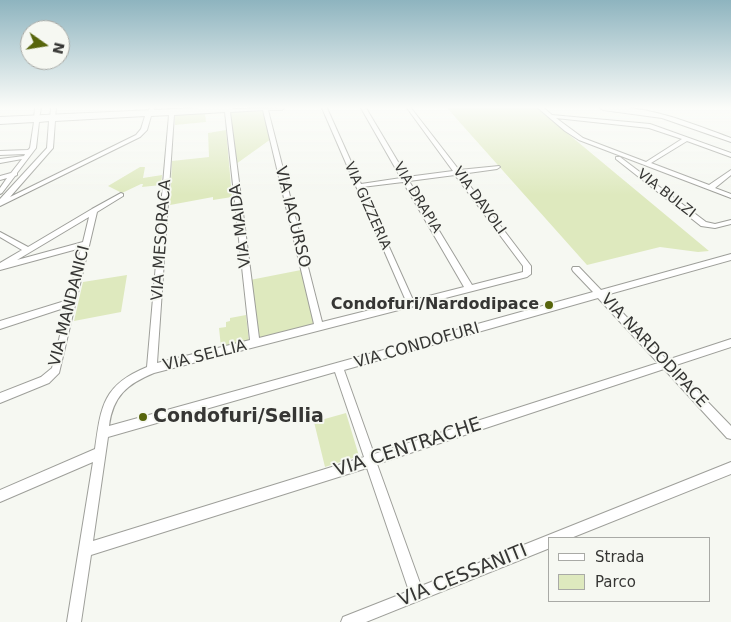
<!DOCTYPE html>
<style>
body{margin:0}
#map{position:relative;width:731px;height:622px;overflow:hidden;background:#f6f8f2;font-family:"DejaVu Sans",sans-serif}
canvas{display:block}
.legend{position:absolute;left:548px;top:537px;width:162px;height:65px;box-sizing:border-box;background:#f6f8f2;border:1px solid #a9aaa6;margin:0;padding:6px 9px;list-style:none;font-size:15px;color:#363634}
.legend li{display:flex;align-items:center;gap:10px;height:25px}
.legend b{width:25px;border:1px solid #a9aaa6}
.north{position:absolute;left:20px;top:20px;width:50px;height:50px;box-sizing:border-box;background:#f6f8f2;border:1px solid #a9aaa6;border-radius:50%;rotate:103deg;font-size:14px;font-weight:700;line-height:20px;text-align:center;color:#363634}
.north::after{content:'';display:block;margin:auto;width:18px;height:22px;background:#57650c;clip-path:polygon(50% 0,100% 100%,50% 72%,0 100%)}
</style>
<div id="map">
<canvas width="731" height="622"></canvas>
<ul class="legend">
<li><b style="height:6px;background:#fff"></b>Strada</li>
<li><b style="height:14px;background:#dee9be"></b>Parco</li>
</ul>
<div class="north">N</div>
</div>
<script>
const c = document.querySelector('canvas').getContext('2d');
c.lineJoin = 'round';
function fill(path, color) { c.fillStyle = color; c.fill(path, 'evenodd'); }
function strokePath(path, color, width, dash) { c.strokeStyle = color; c.lineWidth = width; c.lineCap = dash ? 'butt' : 'round'; c.setLineDash(dash || []); c.stroke(path); }
function write(font, color, halo, rows, align = 'center') {
  c.font = font + ' "DejaVu Sans",sans-serif'; c.lineWidth = 4; c.setLineDash([]); c.textBaseline = 'middle'; c.strokeStyle = halo; c.fillStyle = color; for (const [text, x, y, turn = 0] of rows) {
    c.save(); c.translate(x, y); c.rotate((+turn || 0) * Math.PI / 180); c.textAlign = isNaN(turn) ? turn : align; if (halo) c.strokeText(text, 0, 0); c.fillText(text, 0, 0); c.restore();
  }
}
fill(new Path2D(`
 M447,108H537L709,251L698,252L660,247L587,265Z
 M263,110L271,139L236,164L229,111Z
 M205,112L206,122L175,125V114Z
 M226,130L232,197L213,200V197L170,205L172,161L209,157L208,133Z
 M140,167H145L143,178L162,175L161,185L142,187L143,184H141L122,193L108,186Z
 M301,270L315,325L259,338L250,280Z
 M127,275L121,312L74,321L83,282Z
 M246,315L249,341L221,347L219,328L226,327V322L230,321V318Z
 M346,413L359,456L325,467L314,422Z`), '#dee9be');
const minor = new Path2D(`
 M35,108H41L39,118H50L51,108H56L55,118L147,113L150,108H155L152,113L169,112L170,109H174V112L225,109V108H229L230,109L284,108L282,110H268L322,322L406,301L322,108H327L361,184L401,178L361,108H366L407,177L453,171L407,108H411L459,170L499,166L500,167L497,169L461,174L531,266V274L527,277L154,373C127,384 113,396 109,426L593,292L573,271L572,269L573,267H579L601,290L731,254V260L606,295L667,360L731,339V347L673,366L731,426V439L727,438L664,369L377,464L421,586L731,462V474L571,538H550V548L366,622H341L343,617L409,591L367,468L91,555L81,622H67L93,462L0,502V490L95,449C101,406 103,385 147,367L169,115L151,116L147,130L140,137L0,206V199L47,148L49,121L39,122L36,148L17,173V175L15,176L2,193L0,194V188L7,178L0,180V176L11,173L22,159L0,163V159L24,156L25,154L0,155V151L28,150L30,148L34,122L0,124V120L34,119ZM263,110L314,324L259,338L230,112ZM225,112L250,340L157,363L174,115ZM145,116L141,129L136,135L10,197L53,148L55,121ZM455,175L523,266V272L472,285L409,181ZM403,182L464,287L413,300L362,187ZM598,298L658,363L374,454L344,370ZM335,372L364,457L93,541L108,437Z
 M538,108H544L552,115L650,124L731,153V157L687,141L651,163L709,185L731,170V175L715,188L731,194V198L579,140L565,131ZM556,118L649,128L682,139L646,162L583,138Z
 M616,157H620L706,222L715,224L731,220V224L715,228L701,226L616,159Z
 M121,193L123,194V196L97,212L59,373L49,383L0,403V393L41,377L52,368L67,307L0,329V321L68,300L81,248L0,270V263L22,250L0,237V232L28,247L92,209ZM89,217L83,242L17,260Z`);
const tertiary = new Path2D(`
 M198,108H234L231,110L0,121V117Z
 M600,108C644,103 690,123 731,138V142L662,118L603,110Z`);
strokePath(minor, '#9e9f9a', 2);
strokePath(tertiary, '#9e9f9a', 2);
fill(minor, '#fff');
fill(tertiary, '#fff');
const sky = c.createLinearGradient(0, 0, 0, 195);
sky.addColorStop(0, '#8eb4bf');
sky.addColorStop(0.55, '#fbfcf9');
sky.addColorStop(1, '#fbfcf900');
c.fillStyle = sky;
c.fillRect(0, 0, 731, 195);
for (const [x, y, r, color] of [
 [549,305,5,"#57650c"],
 [143,417,5,"#57650c"]
]) { const dot = new Path2D(); dot.arc(x, y, r, 0, 2 * Math.PI); c.fillStyle = color; c.fill(dot); strokePath(dot, '#f6f8f2', 2); }
write('14px', '#363634', '#f6f8f2', [
 ["VIA BULZI",666,194,38],
 ["VIA DRAPIA",417,198,59],
 ["VIA DAVOLI",479,201,54],
 ["VIA GIZZERIA",367,206,66]
]);
write('16px', '#363634', '#f6f8f2', [
 ["VIA IACURSO",292,217,76],
 ["VIA MAIDA",241,226,-97],
 ["VIA MESORACA",162,240,-86],
 ["VIA MANDANICI",70,306,-76],
 ["VIA CONDOFURI",417,346,-16],
 ["VIA NARDODIPACE",654,351,47],
 ["VIA SELLIA",205,356,-14]
]);
write('bold 16px', '#363634', '#f6f8f2', [
 ["Condofuri/Nardodipace",539,305]
], 'right');
write('bold 19px', '#363634', '#f6f8f2', [
 ["Condofuri/Sellia",153,417]
], 'left');
write('19px', '#363634', '#f6f8f2', [
 ["VIA CENTRACHE",408,448,-18],
 ["VIA CESSANITI",463,576,-22]
]);
</script>
